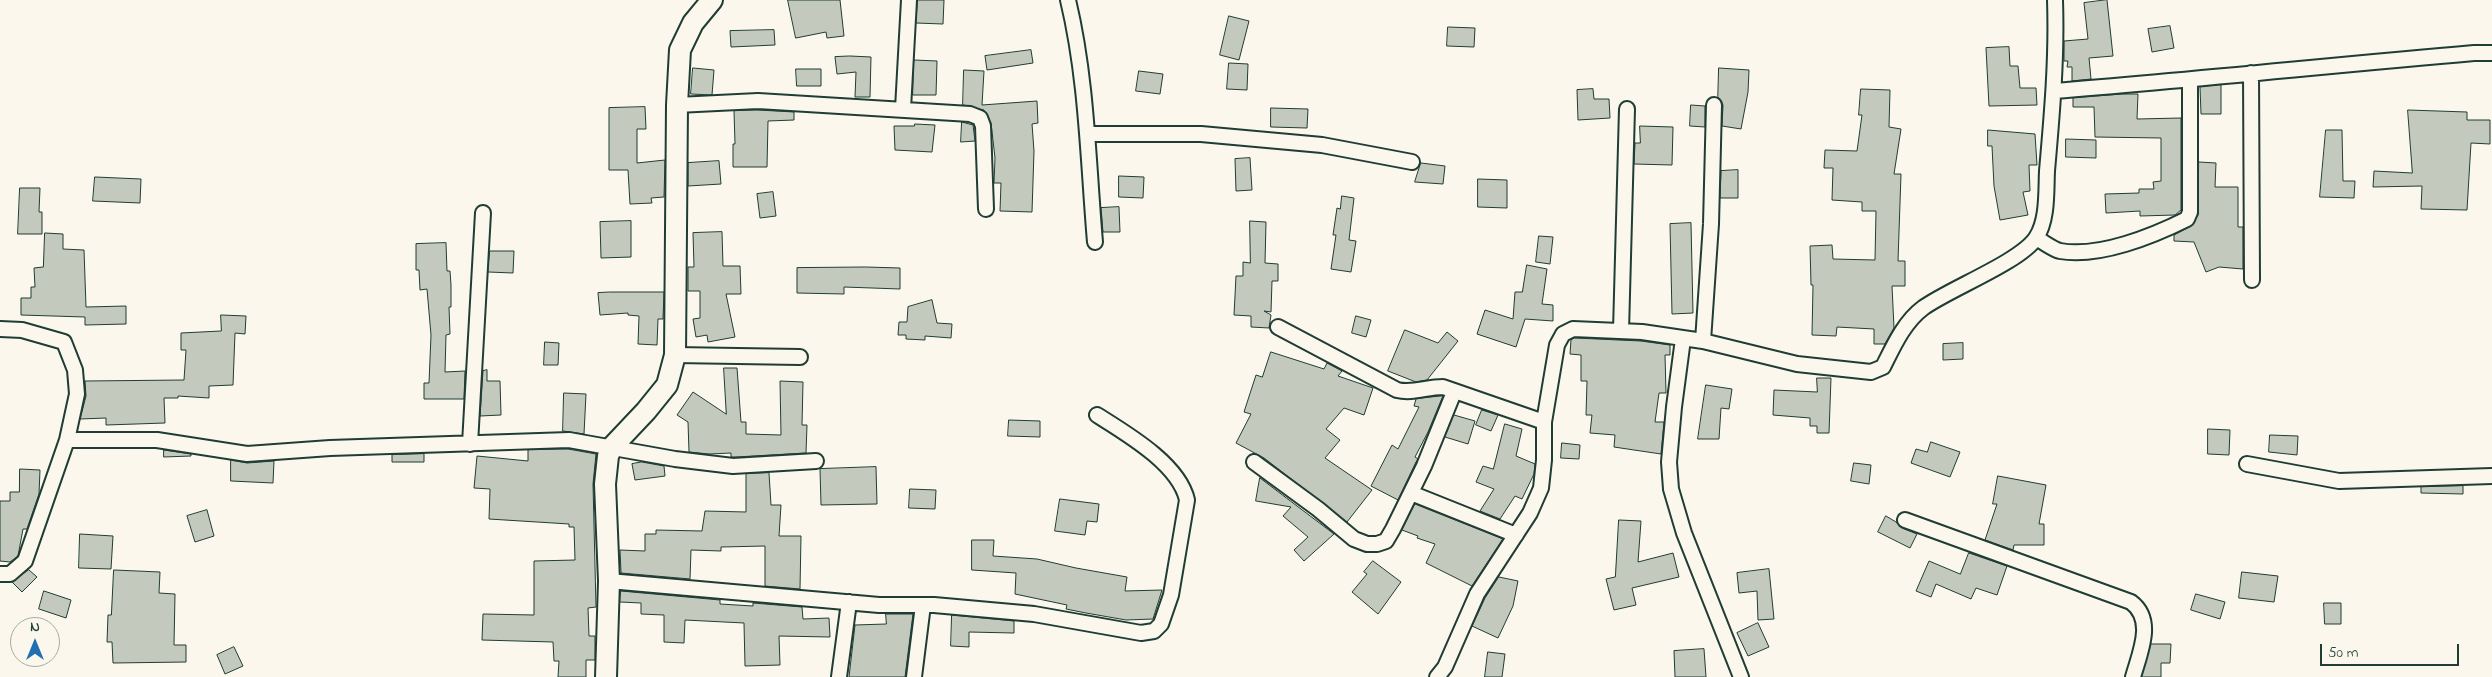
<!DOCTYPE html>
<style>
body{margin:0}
#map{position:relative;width:2492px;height:677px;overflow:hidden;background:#fbf7ec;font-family:"Indie Flower",sans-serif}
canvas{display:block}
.north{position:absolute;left:10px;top:617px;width:50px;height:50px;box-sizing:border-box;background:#fbf7ec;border:1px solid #a3ada2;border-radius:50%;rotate:0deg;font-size:14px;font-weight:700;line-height:20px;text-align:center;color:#1f3d34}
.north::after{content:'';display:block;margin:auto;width:18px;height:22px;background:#1f6fb2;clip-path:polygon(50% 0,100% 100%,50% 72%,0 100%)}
.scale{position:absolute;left:2320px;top:644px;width:139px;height:22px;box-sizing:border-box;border:2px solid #1f3d34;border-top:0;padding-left:6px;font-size:15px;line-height:18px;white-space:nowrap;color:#1f3d34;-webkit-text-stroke:4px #fbf7ec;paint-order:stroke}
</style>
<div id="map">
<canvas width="2492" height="677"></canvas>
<div class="north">N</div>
<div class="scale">50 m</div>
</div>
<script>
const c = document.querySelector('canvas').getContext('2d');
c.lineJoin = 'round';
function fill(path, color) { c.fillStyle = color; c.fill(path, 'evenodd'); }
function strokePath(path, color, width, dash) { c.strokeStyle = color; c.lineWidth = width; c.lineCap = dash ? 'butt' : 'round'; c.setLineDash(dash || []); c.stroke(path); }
const building = new Path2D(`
 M788,0H840L844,36L827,38L826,32L796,38Z
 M918,0H944L943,24L916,23Z
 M2107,0L2113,56L2089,58L2091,79L2072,81V67H2067L2068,61H2064V41L2088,39L2084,3Z
 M1229,16L1249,21L1239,60L1220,55Z
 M2170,26L2174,48L2152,52L2148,29Z
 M1448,27L1475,28L1474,47L1447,46Z
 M774,30L775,45L731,47L730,31Z
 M2009,47L2010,66H2018L2020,88H2036L2037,105L1989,106L1986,48Z
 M1031,50L1033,63L987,70L985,56Z
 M850,56L871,57L870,97H855L856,72L837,74L835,57Z
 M914,60L937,61L936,95H913Z
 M1229,63L1248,64L1247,90L1227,89Z
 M693,68L714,70L712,95L691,94Z
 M1719,68L1749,70L1748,92L1741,129L1722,126L1723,105L1718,97Z
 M796,69H821V86H797Z
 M964,70L984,71L982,105L1037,101L1038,123L1032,124L1034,151L1032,212L1000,211L1001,183H994L995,158L991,123L984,110L963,105Z
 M1139,71L1163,74L1160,94L1136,91Z
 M2221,85V114H2201L2200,87Z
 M1593,89L1594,99H1609L1610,118L1578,120L1577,90Z
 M1861,89L1890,90L1889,127L1901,129L1894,174H1901L1898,261H1905V286H1892L1894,328L1885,344H1874V329L1837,327L1836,336L1812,335L1813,285H1811L1810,246L1832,245L1833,259L1875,260L1876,211H1862V202L1832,200L1833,168H1824L1825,150L1857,151L1862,115H1859Z
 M2122,94H2138L2137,119L2181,118V210L2175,215L2140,216V211L2106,213L2105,194L2139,193V189H2154L2153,182L2161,181V138L2095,137L2094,107H2073V98Z
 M1691,105L1705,106V127L1690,126Z
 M645,107L646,129H637V163L665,160L664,197L651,198L652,203L630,204L628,170H609V108Z
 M1271,108L1308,109L1307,128L1271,127Z
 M758,110L794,112V120L768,121L767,167H733V144H735L734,111Z
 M2408,110L2467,112V120H2490V144L2471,143L2467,210L2421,209L2422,186L2373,187L2374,171L2412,173Z
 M962,122L973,125L975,141L961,142Z
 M915,124L935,125L932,152L895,150L894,126H914Z
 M1640,126L1673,127L1672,165L1634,164L1635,143H1640Z
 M1988,130L2035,134L2037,165H2029L2030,191L2023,192L2028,215L2000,220L1994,186L1992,146H1988Z
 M2326,130H2342L2343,181H2355L2354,198L2320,197Z
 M2066,139L2096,140V158L2066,157Z
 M1250,158L1252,190L1236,191L1235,159Z
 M719,161L721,184L688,186V163Z
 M2199,162L2216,163L2215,187H2238V227H2243V269L2219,267L2206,272L2194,242L2174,241V235L2191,226L2198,215Z
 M1421,163L1445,166L1443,184L1415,182Z
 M1738,170V198H1720L1721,171Z
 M1119,176L1144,177L1143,198L1119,197Z
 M95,177L141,179L140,203L93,201Z
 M1478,179L1507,180V208L1478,207Z
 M20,188H40L39,212H42V234H18Z
 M773,192L776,216L760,218L757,194Z
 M1342,196L1354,198L1349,240L1356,241L1351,272L1331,269L1336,235H1333L1337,208L1340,209Z
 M1119,207L1120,232H1103L1101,208Z
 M631,221V257L601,258L600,222Z
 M1250,221L1266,222L1265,263L1278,264V281H1272L1271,312L1264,311L1271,315L1269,328L1251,327V316L1234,315L1236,276H1243V262L1250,263Z
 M1691,223L1693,313L1672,314L1670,224Z
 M722,232L723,266H740L741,294H726L735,337L708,342L707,335L696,337L693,319L700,318V291H688V267H694L693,233Z
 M45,233L63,234V249L84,250L86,307L126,306V324L85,325V317L21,315V298H31V287H35L34,268L43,267Z
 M1539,236L1553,237L1550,264L1536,262Z
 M446,243L447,271H450L451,285V307H449L450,334L446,335L445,372L465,371L464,399H424V383H429L431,335L427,289L420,290L419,270H416V244Z
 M490,251H514L513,273L488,272Z
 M1527,265L1547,269L1542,304L1553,305V321L1525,319L1516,347L1477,334L1485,310L1513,319L1515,292H1522Z
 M866,267L900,268V289L844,287V294L797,293V268Z
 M610,292H664L663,319H658L657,345L638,344L639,316L628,315V313L600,315L598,293Z
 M932,300L937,323L952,324L951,338L925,336V340L906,339V335H898L899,322H907L908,307Z
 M221,315L246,316L245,334L235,333L233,385L209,386V398L178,396V398H164L165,423L106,425V418L80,419L86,396L85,381L184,380L186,350H181V333L221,331Z
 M1356,316L1371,320L1366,337L1352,333Z
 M1405,330L1438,343L1447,332L1458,341L1427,380L1416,382L1388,371Z
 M1575,338L1641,341L1670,345V355H1665L1666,393H1659L1655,422H1664L1661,454L1614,447L1615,435L1590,433L1592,415H1586L1587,381H1581V355L1570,354L1571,340Z
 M545,342L559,343L558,365H544Z
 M1963,343V359L1943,360V344Z
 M1271,352L1324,369L1327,363L1342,371L1338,376L1373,388L1364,415L1344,408L1326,429L1340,440L1325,458L1372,490L1347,522L1264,458L1236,443L1251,414L1244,412L1256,375L1262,377Z
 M724,368H737L741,422H746V434L781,435L780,381L803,382L802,425H807L806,453L736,457H731V453L709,454L689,452L688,422L677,415L693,392L726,414Z
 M487,370V381H500L501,415L480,416L483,371Z
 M1817,378H1831L1829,433H1817V426H1810V418L1773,415L1774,390L1817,392Z
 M1706,385L1732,389L1729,409L1721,408L1719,439H1698Z
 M564,393L586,394L584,434L563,431Z
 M1443,396L1428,432L1415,457L1418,459L1416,462L1398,500L1371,486L1392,445L1398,449L1419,407L1414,406L1416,399Z
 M1482,410L1498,415L1491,431L1476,425Z
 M1454,415L1475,421L1468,444L1445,437Z
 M1009,420L1040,421V437L1008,436Z
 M1505,424L1522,429L1516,456L1535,464L1534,474L1522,499L1515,496L1500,519L1480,511L1494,489L1476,482L1483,466L1493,469Z
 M2208,429L2230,430L2229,455L2208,454Z
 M2270,435L2298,436L2297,455L2269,452Z
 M1931,442L1960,452L1950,477L1911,463L1916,449L1927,452Z
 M1562,443L1580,445L1579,459L1561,458Z
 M568,449L596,454L593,484L596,607L588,608L589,636H595V660H586V677H558L559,661H554L553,642L482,640L483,614L534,615V561L575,560L574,527H569V524L489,519L490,489L474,488L477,456L528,461V450Z
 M164,450L191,454V456L164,457Z
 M424,454V462H392V455Z
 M231,460L247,463L274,461L273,483L231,481Z
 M642,462L664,466L665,476L635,480L632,464Z
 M1854,463L1871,465L1869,484L1851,481Z
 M876,467L877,504L821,505L820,469Z
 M20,469L40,470L39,494L27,529H23L18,556L10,562L0,561V501H10V492H19Z
 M769,473L771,505H781L779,536H801L800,589L765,586V546L721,547V551L691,550L690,579L621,573L620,550L645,551V534H656V530L702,531L705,511L746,512V474Z
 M1998,476L2046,485L2039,524H2044V545H2014L2013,550L1985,540L1997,504H1993Z
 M1260,478L1334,534L1304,561L1294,550L1308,537L1283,516L1291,507L1256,501Z
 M2463,486V494L2421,493V487Z
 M910,489L936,490L935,509L909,508Z
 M1060,499L1099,504L1097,522L1087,521L1085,535L1055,531Z
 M1415,504L1503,539L1472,586L1426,563L1435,544L1417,538L1418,536L1402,530Z
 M207,510L214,536L195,542L187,516Z
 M1886,516L1896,522L1902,528L1917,534L1910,548L1878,532Z
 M1619,520L1641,521L1638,562L1673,553L1679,577L1632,588L1636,605L1614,610L1606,579L1615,577Z
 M80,534L113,536L111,569L79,568Z
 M972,540H994L993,556L1037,559L1076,568L1127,577L1125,591L1162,590L1153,619L1126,620L1086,613L1066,609L1067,605L1015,594L1016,573L972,570Z
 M1969,553L2007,566L1997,595L1976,588L1971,599L1936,584L1931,597L1916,591L1929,561L1960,574Z
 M1373,561L1401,582L1378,614L1352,592L1367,574L1364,572Z
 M1769,569L1774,619L1758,620L1757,591L1739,593L1737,573Z
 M29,570L37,577L22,592L12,582Z
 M114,570L160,572L159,593L175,594L174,645H186V662L113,663L112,642H107L108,615H111Z
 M2242,572L2278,576L2274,602L2239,598Z
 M1499,577L1518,581L1513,606L1498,638L1472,626L1485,598Z
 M44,591L71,600L66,618L39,609Z
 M621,591L720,600V604L753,606V603L802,607L803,619L829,618L830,637L779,636L780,665L745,666L744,623L685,620L684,643L664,642V615L641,614V603L620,602Z
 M2196,594L2225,602L2220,619L2191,610Z
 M2324,603H2341V624H2325Z
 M886,614H913L905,677H849L855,625L886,624Z
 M952,615L1014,621V633L969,632V647L951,646Z
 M1758,623L1769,647L1748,656L1737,633Z
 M2151,644H2171L2170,663H2161V677H2142Z
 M234,647L243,666L225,674L217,655Z
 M1704,649L1706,677H1675L1674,651Z
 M1488,652L1505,654L1502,677H1485Z`);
fill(building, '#c4c9be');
strokePath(building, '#1f3d34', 1);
const street = new Path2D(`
 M1068,0C1087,79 1088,161 1095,242
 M2251,73L2252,280
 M2054,91C2194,80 2334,65 2474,53H2492
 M677,105L758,101L970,114L980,118L983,126L986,209
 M903,109L909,0
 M1087,134H1201L1322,145L1412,162
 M2036,238C2044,242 2052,249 2060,251C2099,258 2153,236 2187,219L2190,212V81
 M1278,327L1397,390C1413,394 1426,387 1443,387L1544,422
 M0,329L22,330L64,342L75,370L77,394L67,440L25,561L10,574H0
 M1621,331L1627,109
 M1683,339L1674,407L1669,462L1671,489L1684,533L1741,677
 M1703,341L1711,224L1714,105
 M675,355L800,357
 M67,440H157L247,454L330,448L569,440L675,459L733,466L816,461
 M470,444L483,213
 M1254,462L1318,509L1354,539L1367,544H1377L1386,541L1393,529L1424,466L1454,392
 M2247,464L2339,481L2492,476
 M1411,493L1516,535
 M1905,520L2131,602C2155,620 2140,652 2133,677
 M609,581L879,605H934L1034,614L1141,633L1154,631L1161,624L1171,595L1187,500C1179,464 1127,434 1097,415
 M839,677L849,602
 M914,677L923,605
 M1437,677L1445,667L1477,594L1530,513L1541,488L1544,460V422L1557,345L1563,334L1573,329L1642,332L1703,341L1797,364L1871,372L1883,367C1893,347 1904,322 1923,308C1949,289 2020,262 2036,238C2048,220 2046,191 2047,171C2052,114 2057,58 2055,0`);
const secondary = new Path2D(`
 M606,677L609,581L605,484L608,456L612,447L646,411L667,385L675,355L677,105L680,50L693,23L712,0`);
strokePath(street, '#1f3d34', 18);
strokePath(secondary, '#1f3d34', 24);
strokePath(street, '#fbf7ec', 14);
strokePath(secondary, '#fbf7ec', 20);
</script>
